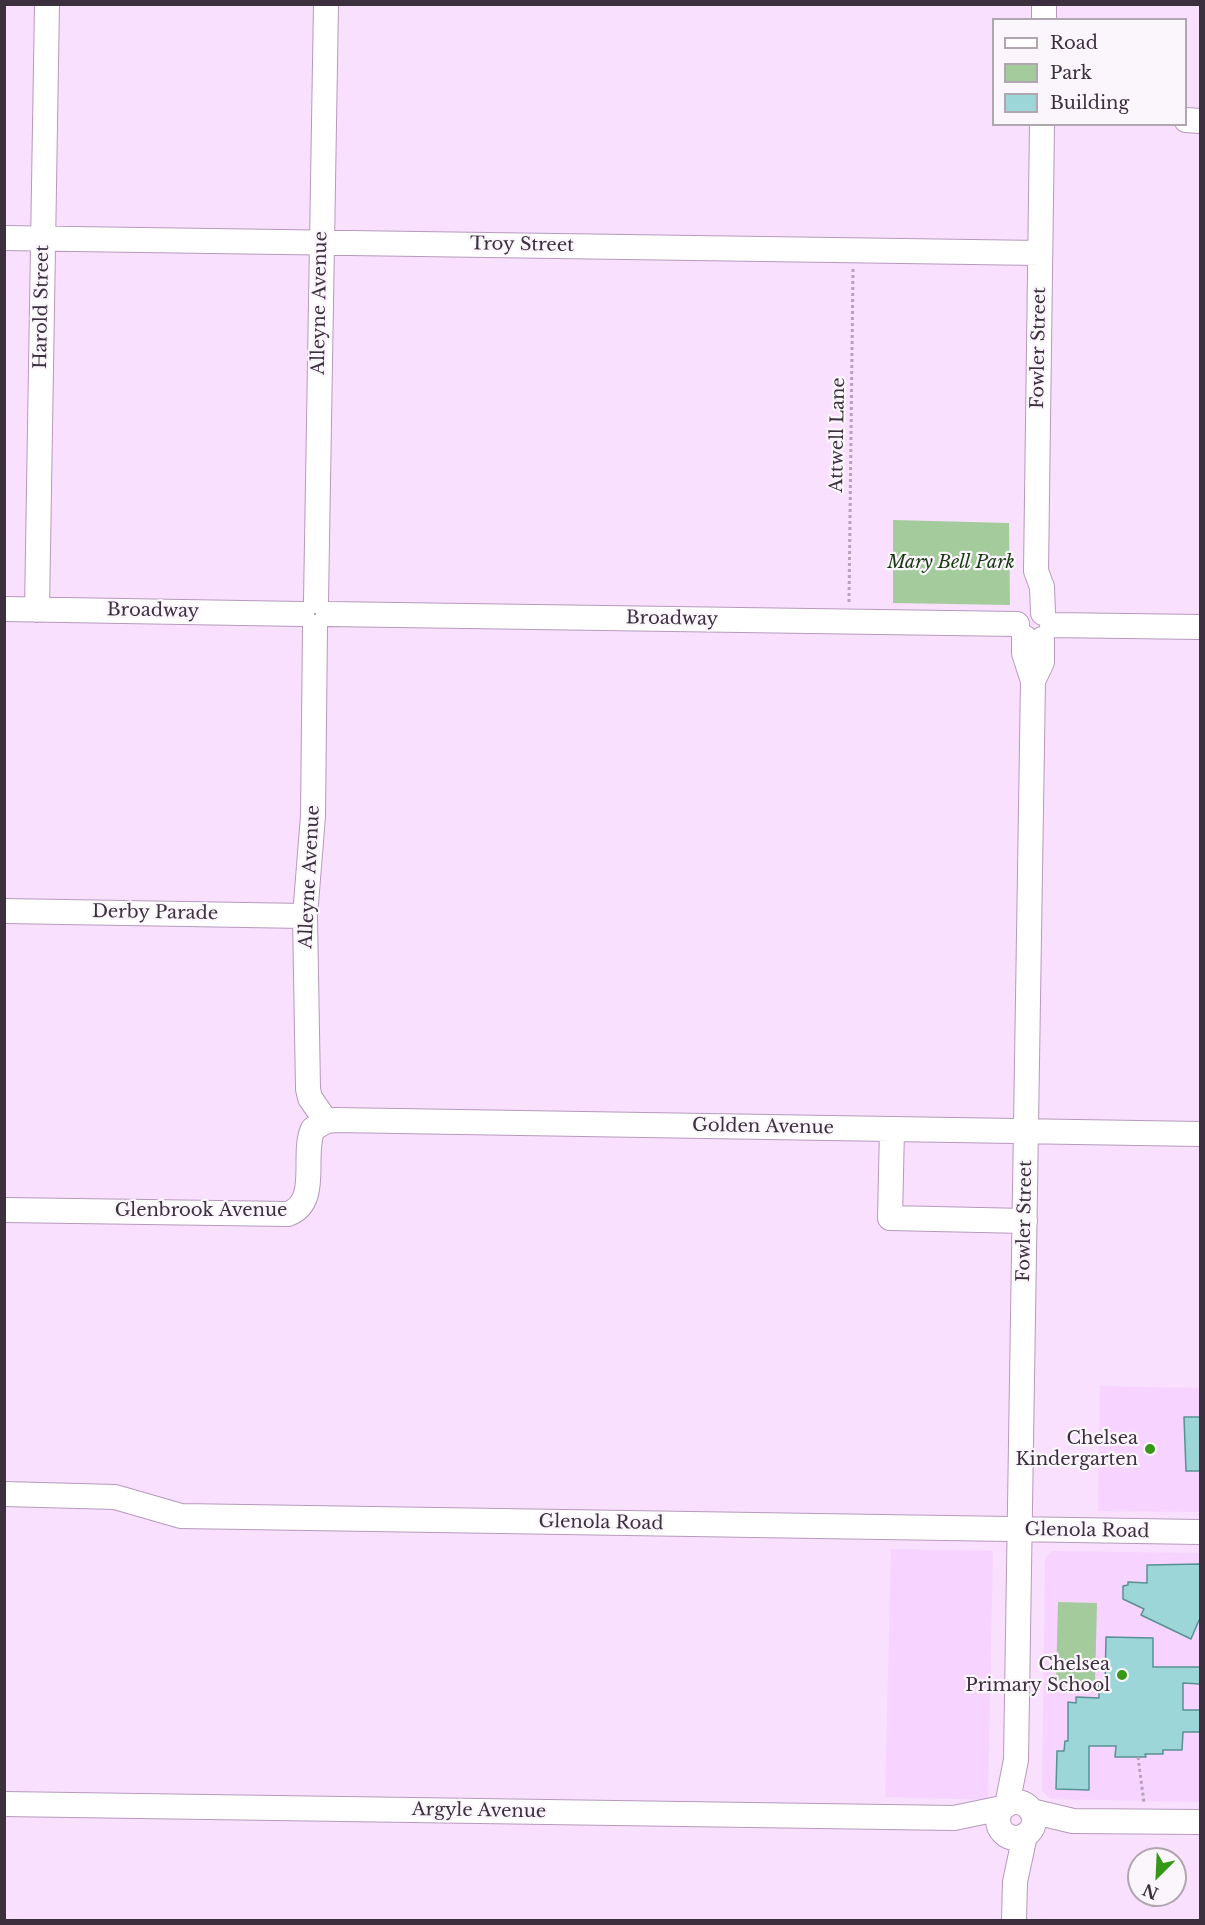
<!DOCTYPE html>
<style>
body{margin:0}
#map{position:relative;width:1205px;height:1925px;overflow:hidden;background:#f8e0fe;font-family:"Libre Baskerville",serif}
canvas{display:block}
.frame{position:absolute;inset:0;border:6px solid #3c303f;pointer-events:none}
.legend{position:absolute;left:992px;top:18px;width:195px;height:108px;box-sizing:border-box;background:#fbf5fc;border:2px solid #afa6b0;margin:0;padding:8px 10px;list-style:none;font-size:18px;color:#3c303f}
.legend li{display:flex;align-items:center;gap:12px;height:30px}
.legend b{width:30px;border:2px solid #afa6b0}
.north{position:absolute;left:1127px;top:1847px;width:60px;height:60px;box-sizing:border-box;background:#fbf5fc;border:2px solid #afa6b0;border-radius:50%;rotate:204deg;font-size:16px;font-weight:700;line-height:24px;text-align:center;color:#3c303f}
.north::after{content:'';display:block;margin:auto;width:21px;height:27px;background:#379719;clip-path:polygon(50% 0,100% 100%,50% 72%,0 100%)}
</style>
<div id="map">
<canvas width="1205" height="1925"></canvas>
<div class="frame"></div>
<ul class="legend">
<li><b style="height:8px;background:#fff"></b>Road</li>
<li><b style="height:16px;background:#a4cb9b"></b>Park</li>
<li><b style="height:16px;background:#9cd6d8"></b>Building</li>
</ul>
<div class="north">N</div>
</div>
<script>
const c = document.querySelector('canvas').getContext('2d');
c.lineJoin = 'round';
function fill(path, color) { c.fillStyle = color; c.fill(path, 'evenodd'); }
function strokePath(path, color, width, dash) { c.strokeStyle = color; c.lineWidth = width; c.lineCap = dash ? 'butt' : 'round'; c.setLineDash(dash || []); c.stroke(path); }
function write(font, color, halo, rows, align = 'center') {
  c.font = font + ' "Libre Baskerville",serif'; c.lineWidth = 4.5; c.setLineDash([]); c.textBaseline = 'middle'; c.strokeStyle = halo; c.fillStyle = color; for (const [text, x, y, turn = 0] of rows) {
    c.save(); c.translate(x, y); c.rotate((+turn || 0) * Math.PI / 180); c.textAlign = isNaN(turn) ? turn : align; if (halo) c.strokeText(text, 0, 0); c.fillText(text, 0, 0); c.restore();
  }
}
fill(new Path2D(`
 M1100,1386L1200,1388V1512L1098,1511Z
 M891,1549L993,1551L988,1800L885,1797Z
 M1052,1551L1200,1553V1802L1051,1799L1042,1791L1045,1558Z`), '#f7d4ff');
fill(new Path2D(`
 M893,520L1009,523L1010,605L893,603Z
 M1058,1602L1097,1603L1095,1682L1056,1681Z`), '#a4cb9b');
const building = new Path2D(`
 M1184,1417H1200V1471H1186Z
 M1200,1564V1618L1191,1639L1141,1615L1144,1609L1123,1599V1586L1128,1585V1582L1147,1583V1565Z
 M1106,1637L1153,1638V1667H1200V1684L1183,1683V1710H1200V1732H1183L1182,1750H1163V1754H1145L1146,1757H1115L1116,1746H1089V1790L1056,1789L1057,1751H1064L1065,1741H1068V1702L1076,1703V1697L1099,1698V1684H1105Z`);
fill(building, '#9cd6d8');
strokePath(building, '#599093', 1.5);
const minor = new Path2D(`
 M1044,20V4
 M1186,120L1200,121
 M1042,124L1036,571L1042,587L1043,613
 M4,238L1040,253
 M316,601L326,4
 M4,609L302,614
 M37,610L47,4
 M328,614L1017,624
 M1052,625L1200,627
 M315,627L313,816L305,916L308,1089L310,1098L326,1121
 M1033,681L1042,662V639
 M4,911L305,916
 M892,1129L890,1218L1025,1221
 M4,1210L288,1214C321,1202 301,1154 313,1129L326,1121L336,1120L1200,1134
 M4,1494L115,1497L181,1516L1200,1532
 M998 1820a18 18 0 1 1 36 0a18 18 0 1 1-36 0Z
 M4,1804L954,1818L1002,1808
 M1007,1805L1016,1760L1033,681L1024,653V637
 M1031,1811L1073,1821L1200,1822
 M1014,1920L1015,1882L1025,1835`);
strokePath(minor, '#b69abc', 26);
strokePath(new Path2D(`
 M849,602L853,269
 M1138,1757L1144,1803`), '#b6a3bb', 3, [3, 3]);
strokePath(minor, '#fff', 24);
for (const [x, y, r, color] of [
 [1150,1449,6,"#379719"],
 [1122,1675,6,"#379719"]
]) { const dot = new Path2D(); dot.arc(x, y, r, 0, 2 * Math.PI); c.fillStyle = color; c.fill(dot); strokePath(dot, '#fbf5fc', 2); }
write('18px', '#3c303f', '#fbf5fc', [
 ["Troy Street",522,245,1],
 ["Alleyne Avenue",320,303,-89],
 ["Harold Street",42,307,-89],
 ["Fowler Street",1039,348,-89],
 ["Attwell Lane",838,435,-89],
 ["Broadway",153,611,1],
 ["Broadway",672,619,1],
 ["Alleyne Avenue",310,877,-87],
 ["Derby Parade",155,913,1],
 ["Golden Avenue",763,1127,1],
 ["Glenbrook Avenue",201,1211],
 ["Fowler Street",1025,1221,-89],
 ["Glenola Road",601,1523,1],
 ["Glenola Road",1087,1531,1],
 ["Argyle Avenue",479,1811,1]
]);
write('italic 18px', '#17390f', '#fbf5fc', [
 ["Mary Bell Park",951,563]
]);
write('18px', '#3c303f', '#fbf5fc', [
 ["Chelsea",1138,1439],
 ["Kindergarten",1138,1460],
 ["Chelsea",1110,1665],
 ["Primary School",1110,1686]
], 'right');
</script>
